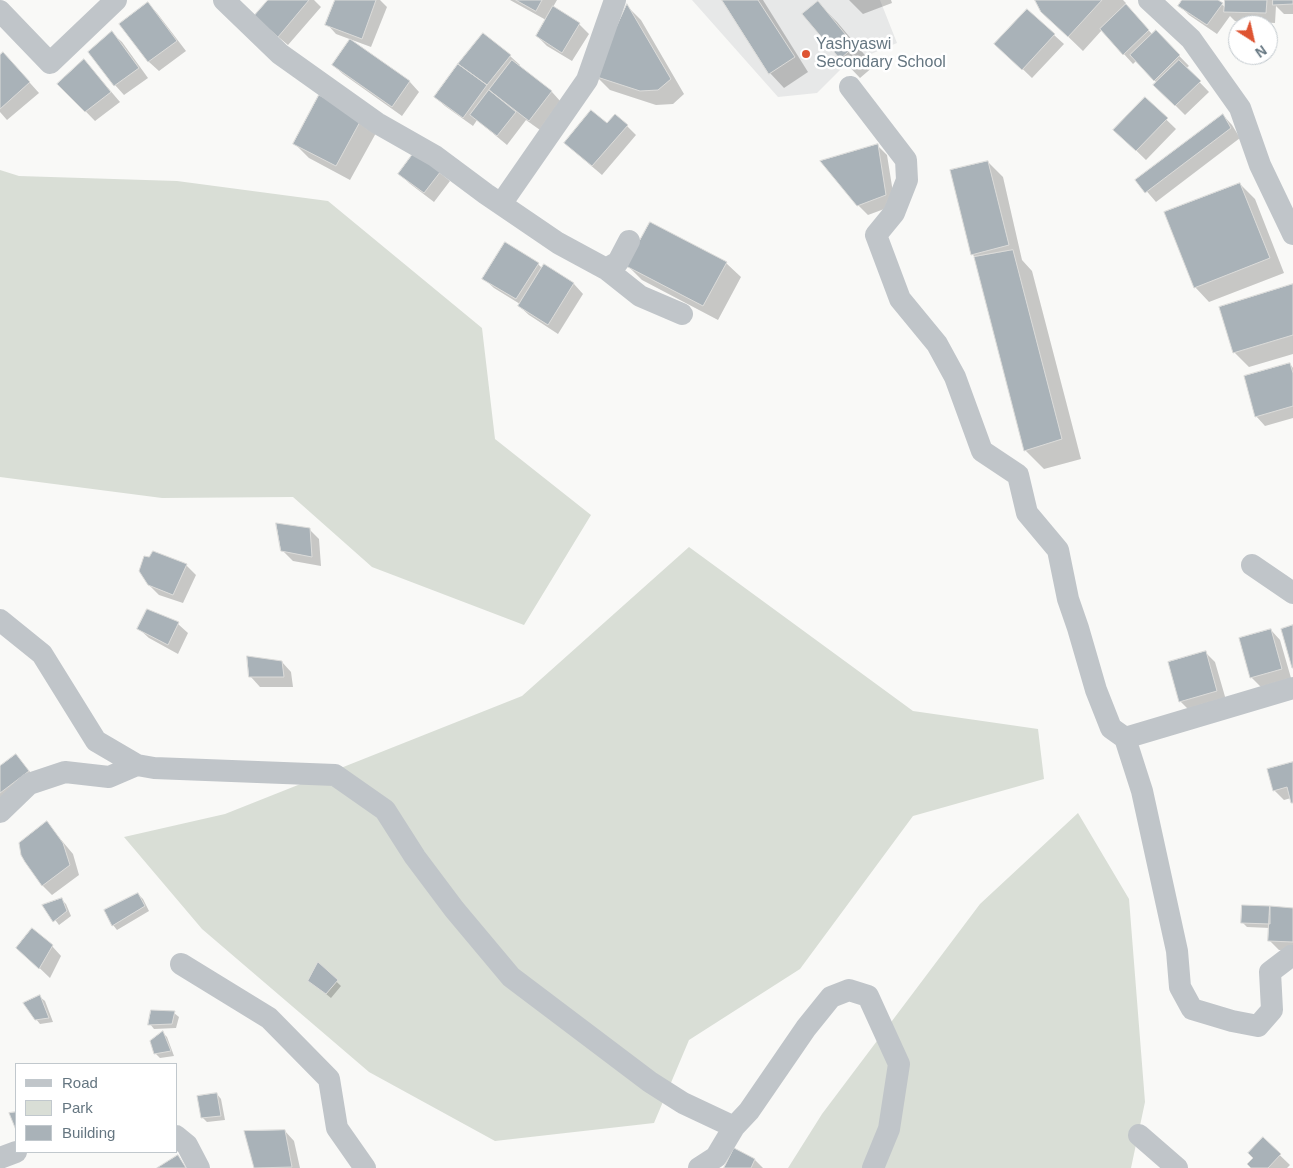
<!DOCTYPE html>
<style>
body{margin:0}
#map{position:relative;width:1293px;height:1168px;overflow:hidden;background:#f9f9f7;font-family:Arial,sans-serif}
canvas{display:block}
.legend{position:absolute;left:15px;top:1063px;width:162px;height:90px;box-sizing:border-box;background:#fff;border:1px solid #c1c8cd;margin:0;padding:6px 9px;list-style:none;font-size:15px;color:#657681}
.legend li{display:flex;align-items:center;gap:10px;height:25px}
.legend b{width:25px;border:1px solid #c1c8cd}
.north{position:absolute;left:1228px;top:15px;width:50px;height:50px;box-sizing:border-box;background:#fff;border:1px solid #c1c8cd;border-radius:50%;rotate:145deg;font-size:14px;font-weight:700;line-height:20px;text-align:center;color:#657681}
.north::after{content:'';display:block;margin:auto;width:18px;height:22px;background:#de5432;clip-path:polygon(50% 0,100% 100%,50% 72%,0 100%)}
</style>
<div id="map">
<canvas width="1293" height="1168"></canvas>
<ul class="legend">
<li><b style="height:6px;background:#c0c5c9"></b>Road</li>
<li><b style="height:14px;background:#d9ded6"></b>Park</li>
<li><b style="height:14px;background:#a9b2b8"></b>Building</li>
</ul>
<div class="north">N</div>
</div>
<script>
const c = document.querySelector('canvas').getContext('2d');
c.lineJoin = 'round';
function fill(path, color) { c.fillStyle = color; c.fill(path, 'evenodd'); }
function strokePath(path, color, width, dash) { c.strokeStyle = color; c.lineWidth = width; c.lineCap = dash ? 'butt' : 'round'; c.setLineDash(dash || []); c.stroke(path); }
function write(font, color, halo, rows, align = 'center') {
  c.font = font + ' Arial,sans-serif'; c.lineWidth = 5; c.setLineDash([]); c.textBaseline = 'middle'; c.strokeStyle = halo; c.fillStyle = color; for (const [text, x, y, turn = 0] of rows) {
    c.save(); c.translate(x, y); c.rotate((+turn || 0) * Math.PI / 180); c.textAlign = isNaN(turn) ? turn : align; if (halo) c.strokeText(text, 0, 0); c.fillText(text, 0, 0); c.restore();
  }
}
fill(new Path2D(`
 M692,0H880L897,43L845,65L817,93L778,97Z`), '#e7e8e8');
fill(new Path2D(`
 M0,170L19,176L177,181L328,201L482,328L495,439L591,515L524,625L372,567L293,497L162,498L0,477Z
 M689,547L913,711L1038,729L1044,779L913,816L800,969L689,1040L654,1123L495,1141L369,1072L202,929L124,837L225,814L522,696Z
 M1078,813L1129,899L1145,1102L1131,1168H788L822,1114L980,904Z`), '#d9ded6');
fill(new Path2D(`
 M269,0H314L321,7L288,45L265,26Z
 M336,0H380L387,7L371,47L336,34L327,24Z
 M510,0H557L553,7L579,24L589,34L572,61L547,46L537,36L546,20Z
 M723,0H763L808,72L784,88L770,73Z
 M849,0H891L892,3L863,14Z
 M1037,0H1123L1126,3L1125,5L1153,35L1156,32L1189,66L1186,68L1209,92L1185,115L1155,85L1157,83L1136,61L1133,64L1102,30L1083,51L1057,26Z
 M1183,0H1216L1225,7L1226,0H1293V14H1284L1276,6L1275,23L1235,21L1230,16L1217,34L1189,15L1179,5Z
 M818,3L837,22L874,66L860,78L841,58Z
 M148,4L157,13L186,51L159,71L149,62L121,24Z
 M627,6L641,20L684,94L673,104L656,105L610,90L596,76Z
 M112,33L122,42L148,78L124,95L115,85Z
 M1054,35L1064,44L1032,78L1006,53Z
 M350,41L410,82L419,92L402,116L343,74L333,65Z
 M510,56L520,65L518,67L552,92L561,102L540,130L526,120L507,145L477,120L473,126L445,106L435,97Z
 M0,57L13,64L39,93L7,120L0,112Z
 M84,60L120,102L95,121L59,84Z
 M1145,99L1176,129L1146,160L1115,130Z
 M1223,115L1232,125L1240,138L1156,202L1137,180Z
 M361,119L376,133L350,180L309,158L295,144Z
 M607,125L627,126L636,135L602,175L575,152Z
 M877,145L887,155L895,205L868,215L858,205Z
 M415,153L450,181L434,202L409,183L400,173Z
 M988,162L1003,177L1022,260L1032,271L1081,459L1044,469L1025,450L976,258L972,254Z
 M1240,184L1255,199L1284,273L1209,302L1195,287Z
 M726,263L741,277L718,320L642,280L628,266Z
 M538,264L543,269L545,266L574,284L583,294L558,334L529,315L519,306L520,304L494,288L484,279Z
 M1293,285V354L1249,367L1235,353L1221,307Z
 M1290,364L1293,368V418L1265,426L1256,416Z
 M309,529L319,539L321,566L293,561L283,551Z
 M150,559L186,565L196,575L183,603L159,595L149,585Z
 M148,610L178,624L188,633L178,654L149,638L139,629Z
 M1271,630L1280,640L1291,678L1261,687L1251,677Z
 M1205,652L1215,662L1226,700L1190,711L1180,701Z
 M282,662L291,672L293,687H260L251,677Z
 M16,756L38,781L0,809V768Z
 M1293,764V803L1291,798L1284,800L1274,790Z
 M47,823L73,854L79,875L52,895L43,886L23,854Z
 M138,894L143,899L149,911L117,930L113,925Z
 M61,899L66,904L71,916L59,925L44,905Z
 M1293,909V951L1279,950L1270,941V928L1247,927L1242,922Z
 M52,946L61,956L50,978L28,957Z
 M318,964L341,986L331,998L310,981Z
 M40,997L45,1001L53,1022L40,1024L36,1019Z
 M174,1013L179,1017L176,1028L154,1029L150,1024Z
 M163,1033L167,1037L174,1056L160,1058L155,1053Z
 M217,1094L221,1099L225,1120L207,1122L202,1117Z
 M285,1131L294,1141L300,1168H256L246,1132Z
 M1263,1139L1290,1165L1287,1168H1253Z
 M755,1160L763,1168H726Z`), '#0003');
const building = new Path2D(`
 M268,0H309L278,37L254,16Z
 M335,0H376L362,39L325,25Z
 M516,0H542L536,11Z
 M722,0H758L795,57L769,74Z
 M1035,0H1102L1068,37L1041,12Z
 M1182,0H1218L1223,3L1207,25L1178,6Z
 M1225,0H1267L1266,13L1224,12Z
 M1273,0H1293V4L1273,5Z
 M818,1L855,46L840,59L802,14Z
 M148,2L177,41L148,62L119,24Z
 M627,4L671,79L658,90L640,91L594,76Z
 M1126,4L1149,30L1123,55L1100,29Z
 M553,6L580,23L562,53L536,36Z
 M1027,9L1055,34L1022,70L994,44Z
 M1156,30L1180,55L1154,81L1130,55Z
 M112,31L139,68L114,86L88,52Z
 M483,33L511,55L487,85L458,64Z
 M350,39L410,81L392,107L332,65Z
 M3,52L30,82L0,109V55Z
 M84,59L111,92L85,112L57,84Z
 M512,60L552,91L529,121L489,90Z
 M1179,60L1201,81L1175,106L1153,85Z
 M458,64L487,85L463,118L434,97Z
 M489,90L516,112L497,136L470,115Z
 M319,95L362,118L336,166L293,144Z
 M1145,97L1168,118L1136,151L1113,130Z
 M591,110L607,123L615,114L628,125L592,166L564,143Z
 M1223,114L1231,128L1145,193L1135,180Z
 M878,144L886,195L857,206L820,161Z
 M415,151L441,171L424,193L398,174Z
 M988,161L1009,245L971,255L950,170Z
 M1240,183L1270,258L1194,288L1164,212Z
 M650,222L727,262L703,306L626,266Z
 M505,242L539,263L516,299L482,279Z
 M1013,250L1062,439L1024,451L974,257Z
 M544,264L574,283L548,325L518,306Z
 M1293,284V335L1233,353L1219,307Z
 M1290,363L1293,373V406L1255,417L1244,376Z
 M276,523L310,528L312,557L281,551Z
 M153,551L187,564L173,595L148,585L139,571L144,556L149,557Z
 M147,609L179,622L168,645L137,629Z
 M1293,625V668H1292L1281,629Z
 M1271,629L1282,669L1250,678L1239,638Z
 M1206,651L1217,691L1179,702L1168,662Z
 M247,656L282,661L284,677H249Z
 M16,754L29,771L0,793V766Z
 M1293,762V803H1291L1287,787L1273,791L1267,769Z
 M47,821L63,843L70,865L42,886L25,862L21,855L19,843Z
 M138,893L145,906L112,926L104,910Z
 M62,898L67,911L53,922L42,905Z
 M1242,905L1270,906V924L1241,923Z
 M1270,906L1293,908V942L1268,941Z
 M32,928L53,945L39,969L16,948Z
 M318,962L338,980L326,994L308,981Z
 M40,995L49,1018L35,1020L23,1003Z
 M151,1010L175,1011L172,1024L148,1025Z
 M163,1031L171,1051L154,1054L150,1041Z
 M217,1093L221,1116L201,1118L197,1096Z
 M16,1112V1130L9,1113Z
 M285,1130L292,1167L254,1168L244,1131Z
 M1263,1137L1281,1154L1268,1168H1251L1247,1164L1253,1158L1248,1153Z
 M734,1148L755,1159L751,1168H724Z
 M178,1155L186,1168H157Z`);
fill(building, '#a9b2b8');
strokePath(building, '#dbdbd9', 1);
strokePath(new Path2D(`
 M224,0L280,54L377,123L435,156L486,194L558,243L606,269L640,296L682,314
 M1149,0L1191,39L1240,108L1260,165L1293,234
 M0,11L50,63L116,0
 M850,87L906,160L907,180L894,213L876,235L900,299L937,344L955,377L982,451L1018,475L1027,513L1058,550L1068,599L1078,628L1096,690L1111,728L1125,738
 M501,204L587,80L615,0
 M606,269L618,262L629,241
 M1252,565L1293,593
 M0,620L42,654L96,741L137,765L154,768L335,775L385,810L415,857L454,909L511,977L650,1082L683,1103L734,1127
 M1293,688L1125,738L1142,791L1177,951L1180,987L1192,1009L1232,1021L1258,1026L1272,1010L1270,972L1291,956L1293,957
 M0,812L29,784L65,772L109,777L137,765
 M181,964L269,1018L329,1079L337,1128L365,1168
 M1139,1135L1177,1168
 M176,1136L187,1145L199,1168
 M0,1158L16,1152
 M699,1168L716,1157L734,1127L749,1111L806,1028L831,997L849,990L868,996L899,1064L889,1129L873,1168`), '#c0c5c9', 22);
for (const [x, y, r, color] of [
 [806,54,5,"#de5432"]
]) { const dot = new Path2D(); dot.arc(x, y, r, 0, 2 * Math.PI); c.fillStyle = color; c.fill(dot); strokePath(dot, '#fff', 2); }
write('16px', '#657681', '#fff', [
 ["Yashyaswi",816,45],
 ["Secondary School",816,63]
], 'left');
</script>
